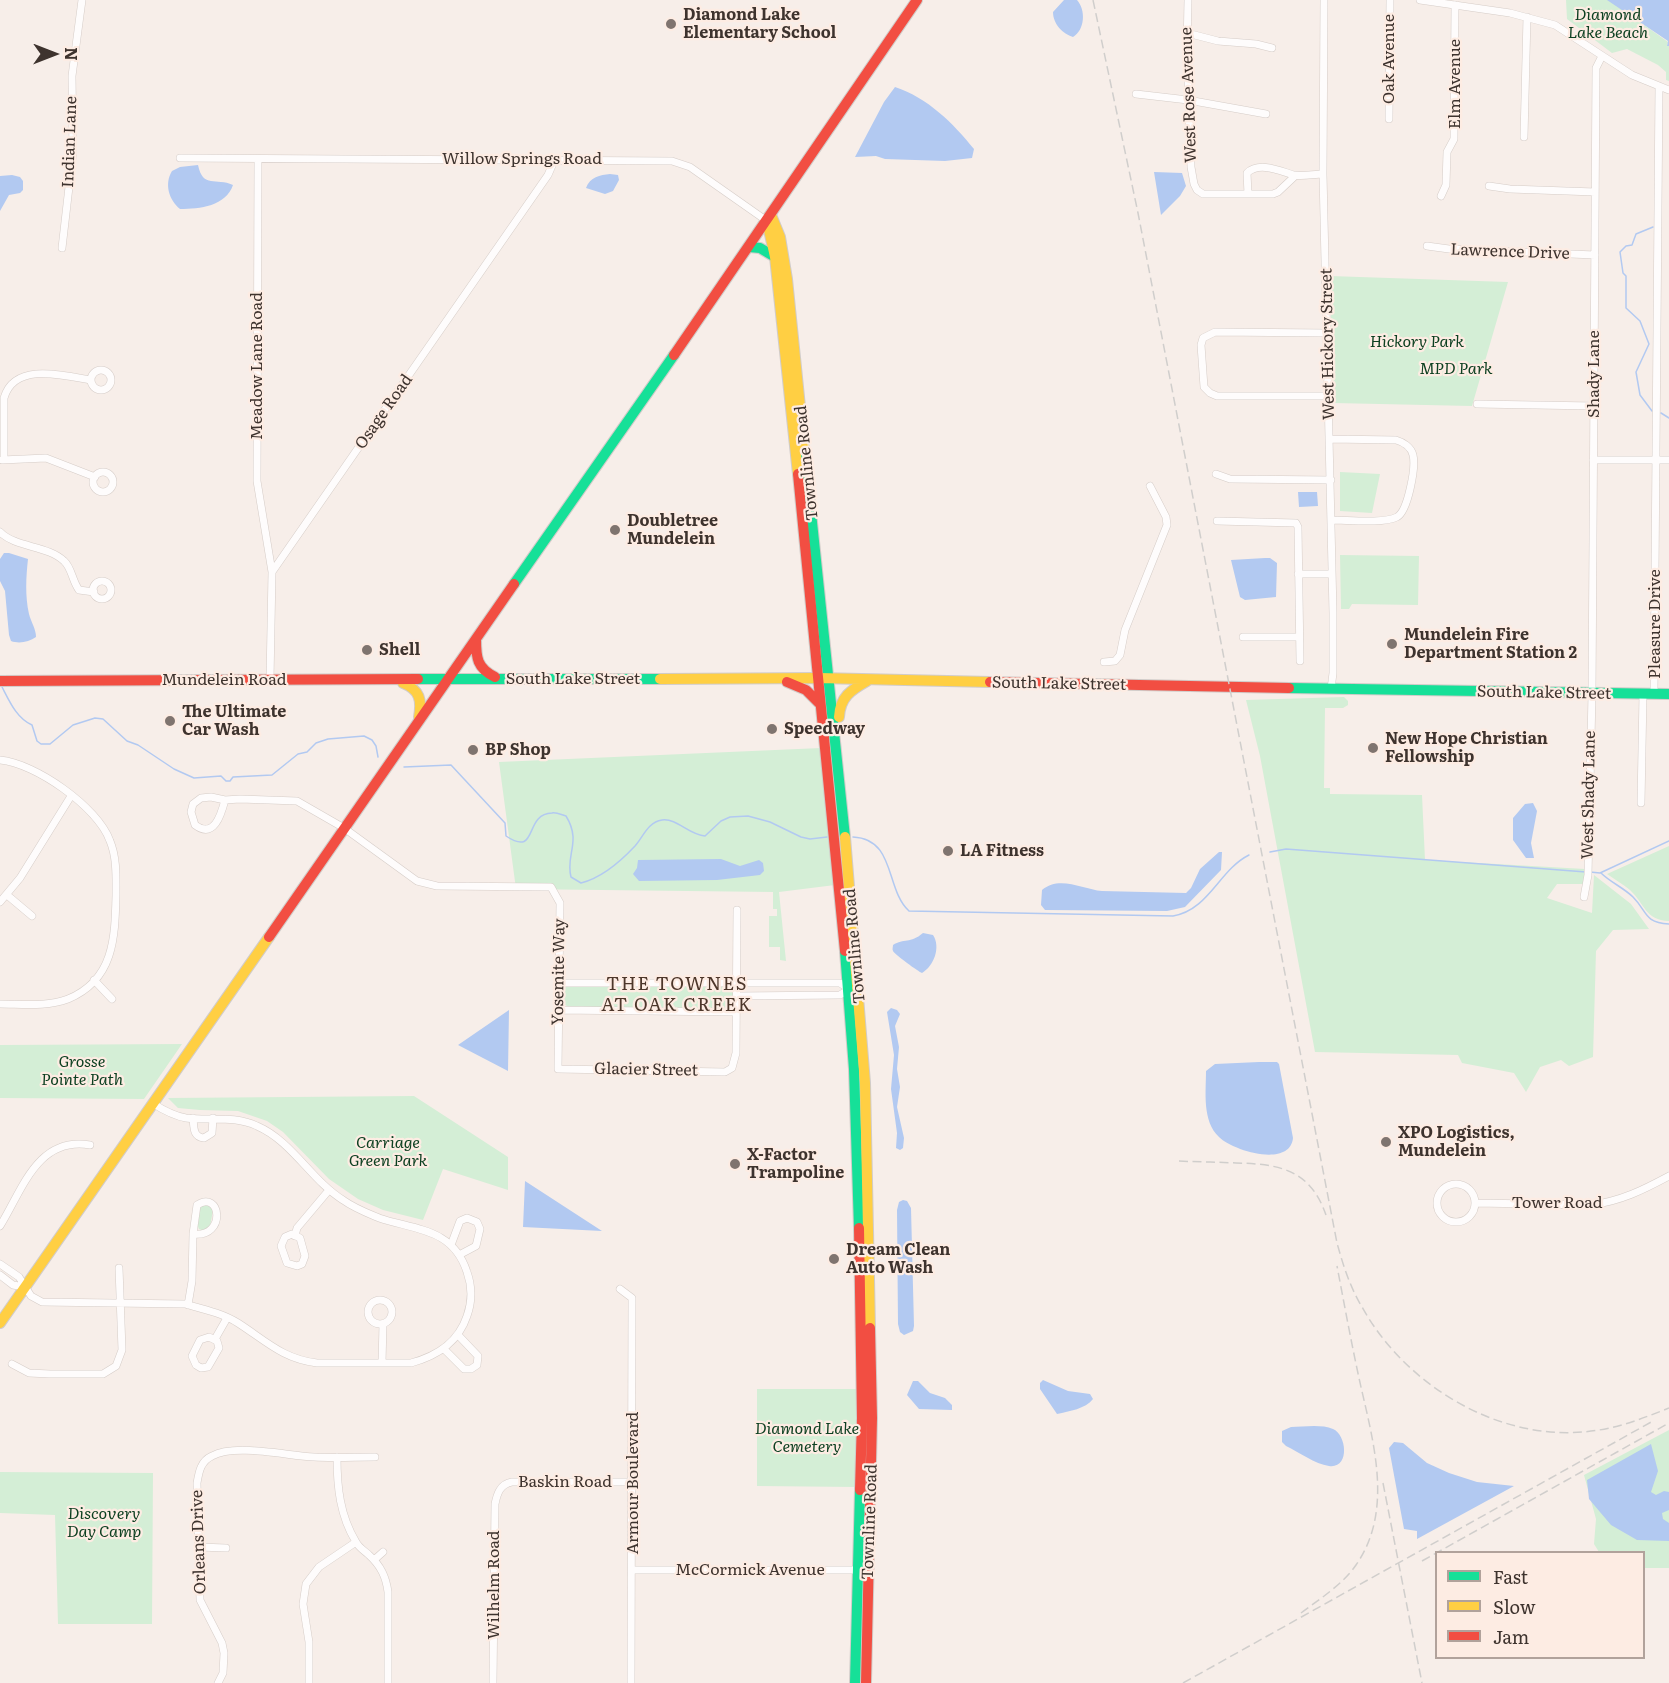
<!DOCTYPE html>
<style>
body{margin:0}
#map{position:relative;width:1669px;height:1683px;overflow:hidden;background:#f7eee9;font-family:Literata,serif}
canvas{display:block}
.legend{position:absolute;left:1435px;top:1551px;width:210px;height:108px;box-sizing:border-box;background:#fdece3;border:2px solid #b1a29b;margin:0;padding:8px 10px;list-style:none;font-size:18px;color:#3e332e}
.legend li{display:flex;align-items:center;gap:12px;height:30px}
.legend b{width:30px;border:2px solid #b1a29b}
.north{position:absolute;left:24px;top:24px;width:60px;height:60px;-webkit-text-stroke:4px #fdece3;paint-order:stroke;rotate:90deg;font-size:16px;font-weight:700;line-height:24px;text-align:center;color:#3e332e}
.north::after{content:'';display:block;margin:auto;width:21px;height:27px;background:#3e332e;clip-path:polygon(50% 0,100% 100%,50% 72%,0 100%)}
</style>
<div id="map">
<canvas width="1669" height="1683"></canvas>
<ul class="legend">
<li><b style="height:8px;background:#16e098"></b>Fast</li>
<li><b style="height:8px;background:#ffcf43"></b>Slow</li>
<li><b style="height:8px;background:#f24e42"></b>Jam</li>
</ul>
<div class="north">N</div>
</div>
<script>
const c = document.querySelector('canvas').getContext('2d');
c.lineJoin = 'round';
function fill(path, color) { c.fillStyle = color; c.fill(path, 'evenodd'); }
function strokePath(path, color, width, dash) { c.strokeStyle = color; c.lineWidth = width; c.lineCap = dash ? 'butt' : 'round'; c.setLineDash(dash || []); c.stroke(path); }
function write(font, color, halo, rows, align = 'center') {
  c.font = font + ' Literata,serif'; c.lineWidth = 4.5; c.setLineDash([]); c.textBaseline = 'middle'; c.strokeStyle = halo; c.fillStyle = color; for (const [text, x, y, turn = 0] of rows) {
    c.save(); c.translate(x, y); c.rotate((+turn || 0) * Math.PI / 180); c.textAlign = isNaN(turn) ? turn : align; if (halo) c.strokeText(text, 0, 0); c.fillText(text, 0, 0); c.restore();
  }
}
fill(new Path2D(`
 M1566,0H1609L1668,42L1667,45L1669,46V81L1666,80V72L1658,65L1627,49L1612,53L1567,19Z
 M1330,276L1508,282L1472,406L1333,403Z
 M1340,472L1380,474L1372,513L1340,511Z
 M1340,555L1419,556L1418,605L1352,604L1349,609H1341Z
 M1344,697L1348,701V705L1343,708H1325L1324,788H1330V794L1422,795L1425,860L1585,869L1586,884H1557L1547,898L1592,913L1594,875L1631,904L1649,929L1613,930L1596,951L1593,1057L1569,1066L1561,1060L1540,1067L1526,1092L1514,1073L1462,1063L1458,1055L1315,1052L1260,756L1246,700Z
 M821,748L835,885L779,892L786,961L780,960V947H769V916H777V909H773V892L516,889L499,762Z
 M1669,846V921C1645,920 1645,904 1630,890C1623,884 1614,879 1607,874Z
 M572,985L726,986L733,990V1005L720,1009L571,1008L563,1004L564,987Z
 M182,1044L144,1099L0,1098V1045Z
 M414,1096L508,1157V1190L443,1169L423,1220L383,1210L358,1199L329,1179L283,1132L267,1121L238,1111L200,1110L178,1108L168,1098Z
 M209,1204L213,1210L210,1227L204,1231L199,1229L197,1224L199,1207Z
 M757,1389H857L856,1487L757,1486Z
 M1669,1430V1568H1644V1552H1599L1594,1544L1596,1519L1584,1475Z
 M0,1472L153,1473L152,1624H58L55,1515L0,1513Z`), '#d4eed6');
fill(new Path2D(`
 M1064,0H1077C1086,10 1085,30 1073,37C1063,34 1053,24 1053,12Z
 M1607,0H1669V46H1667L1668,41Z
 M895,87C928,98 953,123 974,149L972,158L945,161L885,159L876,156L855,157L884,102Z
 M198,165C203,189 216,177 233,185C226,206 200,209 180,209C169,200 164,184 172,171L180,167Z
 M1154,172L1182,173L1186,186L1180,196L1161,215Z
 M610,174L618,175L619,180L613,191L605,194L586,188C590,177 600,175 610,174Z
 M12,175L20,177L23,181V190L20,193L9,195L0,211V176Z
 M1298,492H1317L1318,506L1299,507Z
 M4,553H9L28,559C26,577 25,596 29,614C31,622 36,629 36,637C29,642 19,644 11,641L9,635L5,591L0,581V559Z
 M1265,558H1270L1277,563L1276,597L1245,600L1240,597L1231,560Z
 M1533,803L1537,811L1531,843L1534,858H1526L1513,840V818L1525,804Z
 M1219,852H1222L1221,870L1185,907L1167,911L1045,910L1041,905L1042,890C1059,875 1083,889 1102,891L1186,893L1191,888L1200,869Z
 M721,859L740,866L759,860L763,863L764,871L760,875L717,880L639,881L633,874L637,868L638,860Z
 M923,933L933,935C941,947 934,966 922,973C919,972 894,954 893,951C892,949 893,947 893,945C904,938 910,944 923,933Z
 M891,1008L897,1010L900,1014L895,1026L899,1047L897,1069L900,1087L897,1107L904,1138L903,1148L900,1150L896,1148L897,1133L891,1089L894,1055L887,1012Z
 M509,1010L508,1071L458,1045Z
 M1259,1062H1277L1279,1064L1293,1138C1290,1168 1233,1151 1219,1137C1202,1121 1206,1092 1206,1071L1215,1064Z
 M525,1181L602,1231L523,1227Z
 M903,1200L907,1201L911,1208L914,1326L913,1331L904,1335L900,1332L898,1324L897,1210L899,1202Z
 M1043,1380L1068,1391L1090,1394L1093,1399C1085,1409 1070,1411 1057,1414L1040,1389V1383Z
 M913,1381H918L930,1393L945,1398L952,1405V1410L919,1409L907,1395Z
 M1291,1427C1303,1427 1321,1424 1333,1429C1347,1435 1350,1469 1329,1466C1315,1464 1299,1452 1286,1446L1282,1442V1431Z
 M1394,1442L1403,1443L1427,1463L1449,1473L1477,1482L1514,1486L1417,1539V1531L1404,1529L1389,1448Z
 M1651,1444L1658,1471L1651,1492L1656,1495L1664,1491L1669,1492V1510L1662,1513L1663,1519L1669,1523V1541L1637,1540L1611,1525L1589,1499L1587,1480Z`), '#b2c9f1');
strokePath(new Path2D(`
 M1652,411L1640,395L1636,372L1649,344L1640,321L1626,308V276L1623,273L1620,252L1626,246L1632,245L1636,234L1653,227
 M1661,413L1669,418
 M1,685C9,700 16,718 32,725L37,741L41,744H50L73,725L95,718L103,719L127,741L138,745L174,769L194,778L221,776L226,781H230L233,777L272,775L298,754L307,752L316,743L328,739L364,736L372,740L376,746L378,757
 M404,767L451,765L505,823L506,836C539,858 523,814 552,813C556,812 562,815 566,816C582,842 565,855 571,877L581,883C601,878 621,861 635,846C643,837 648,822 662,820C677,818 689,835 705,836L721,821L730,817L748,816L770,822L801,837L810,839L827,837
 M853,837C896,839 885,889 909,911L1173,916C1209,910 1219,870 1249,855
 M1270,852L1286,849L1586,872
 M1590,872L1600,873L1669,841
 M1601,873C1610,882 1624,888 1633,897C1648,912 1643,922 1669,924`), '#b2c9f1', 1.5);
const street = new Path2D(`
 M1188,0L1187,49L1191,167L1194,184L1197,190L1203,194H1273L1278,192L1295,176
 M1324,0L1323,174L1333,613V673L1331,689
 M1420,0L1510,13L1555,25L1632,75L1669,90
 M1187,33L1218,41L1256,44L1272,48
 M1136,94L1188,100L1266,114
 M1389,119L1390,0
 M1524,137L1527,17
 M180,158L672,161L690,167L767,221
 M258,159L257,481L272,572
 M1489,186L1510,189L1595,192
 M1248,194L1247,173C1259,161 1280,171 1294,175C1302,177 1314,174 1323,174
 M1441,196L1446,185L1447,152L1454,139L1455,5
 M1427,246L1449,249L1595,255
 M62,248L73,152L72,76L82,0
 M1328,333L1215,332L1203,338L1201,345L1204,387L1210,393L1217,396H1329
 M91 380a10 10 0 1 1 20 0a10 10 0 1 1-20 0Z
 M1477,404L1594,406
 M1330,439L1396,440C1403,442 1411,447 1413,455C1416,467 1408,511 1397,517C1382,524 1349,520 1331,520
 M4,459V398C14,362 63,375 90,380
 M2,460L46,458L95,477
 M1593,460H1669
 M93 482a10 10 0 1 1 20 0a10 10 0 1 1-20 0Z
 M1216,474L1230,479L1331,480
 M1217,521L1296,523L1298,527L1300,661
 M0,532C16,548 47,545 64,561C72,568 72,581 79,590L94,592
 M1298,574H1332
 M93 590a9 9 0 1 1 18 0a9 9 0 1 1-18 0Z
 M1243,637H1299
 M1104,662L1115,661L1120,655L1125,630L1167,525L1166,517L1150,486
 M270,680L272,572L548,175L554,161
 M1654,694L1659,86
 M0,760C35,763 98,807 110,841C117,858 116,877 116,895C115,938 114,980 68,999C47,1007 22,1004 0,1004
 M225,800C221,815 214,839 195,825L191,812L193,804L201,798L211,797L225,800L240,799L297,801L344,828L417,881L437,886L551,887L560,903L558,1069L725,1072L732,1068L736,1053L737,910
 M1641,803L1643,694
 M7,895L32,916
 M1584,897L1588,875L1592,694L1596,68L1602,56
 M0,902L20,878L71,796
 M94,980L112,999
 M559,983H840L849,989L840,995L737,996
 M558,1010L736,1012
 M193,1118C194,1128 193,1137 204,1138L212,1133L213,1118
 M1437 1203a19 19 0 1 1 38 0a19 19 0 1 1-38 0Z
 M1475,1203L1591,1205C1621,1201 1643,1190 1669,1176
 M0,1226C22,1191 37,1136 90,1145
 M292,1234L300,1238L305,1256L302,1264L297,1266L287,1263L281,1246L285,1237Z
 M295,1236L297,1228L329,1190
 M451,1245L460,1221L467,1218L477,1222L480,1229L476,1246L459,1255
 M0,1264L19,1277L31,1296L42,1302L185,1304C203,1309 222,1313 238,1323C266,1341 283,1359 317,1363H411C437,1356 458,1343 467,1316C472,1302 472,1286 467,1272C453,1228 415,1230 379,1218C367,1213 354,1208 343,1200C311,1180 292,1141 257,1126C234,1115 210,1121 186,1118C174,1116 163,1110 152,1103
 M0,1275L13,1285L24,1287
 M620,1289L632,1298L631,1683
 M368 1312a12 12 0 1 1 24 0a12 12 0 1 1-24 0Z
 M188,1305L192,1281L193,1234C227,1238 221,1189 197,1205L193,1234
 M209,1337L217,1341L219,1348L208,1367L201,1368L196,1365L192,1356L200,1340Z
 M215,1339L227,1318
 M444,1349L464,1369H471L477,1365L478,1356L458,1335
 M382,1363L383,1324
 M12,1364L29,1373L50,1374H103L116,1366L122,1350L119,1268
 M337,1457C337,1487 340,1516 356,1542C359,1548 365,1551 369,1555C381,1566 386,1577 388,1592V1683
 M199,1547L226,1548
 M374,1560L383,1552
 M632,1570H860
 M218,1683L223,1673L224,1653L222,1643L200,1600L197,1483C199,1471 201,1461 212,1456C235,1443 288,1456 314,1457C334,1458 355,1457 375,1457
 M309,1683V1642L303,1604L306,1584L319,1567L356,1542
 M493,1683L495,1504C497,1494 500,1484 512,1482H633`);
const fast = new Path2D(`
 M749,247L760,248L775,257
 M804,446L845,837
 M514,584L674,355
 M418,679H660
 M1289,688L1669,694
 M845,951L854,1069L859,1228
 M855,1683L860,1490`);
const slow = new Path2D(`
 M771,215L780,237L787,279L804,446
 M767,221L775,257L798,474
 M660,679L819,678L990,682
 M403,683C420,690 422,700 419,717
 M839,717C840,697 851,690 867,681
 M845,837L865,1083L870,1328
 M0,1323L269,937`);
const jam = new Path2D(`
 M674,355L917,0
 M798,474L845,951
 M476,639C476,658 477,668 495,677
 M0,681L418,679
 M787,682L806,690L820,704
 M990,682L1289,688
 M269,937L514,584
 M859,1228L862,1418L860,1490
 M866,1683L872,1418L870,1328`);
strokePath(street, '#d5ccc7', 8);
strokePath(fast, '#d1ccc9', 12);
strokePath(slow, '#d1ccc9', 12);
strokePath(jam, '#d1ccc9', 12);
strokePath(street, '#fefcfc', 7);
strokePath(fast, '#16e098', 10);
strokePath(slow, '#ffcf43', 10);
strokePath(jam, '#f24e42', 10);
strokePath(new Path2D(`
 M1093,0L1138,213L1337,1243C1343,1265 1350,1287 1362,1307C1407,1388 1505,1446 1599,1430C1624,1426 1646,1417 1669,1408
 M1179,1161C1198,1162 1217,1162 1236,1163C1279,1164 1310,1169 1326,1215
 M1383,1483L1422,1683
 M1422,1561L1669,1423
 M1301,1613C1321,1598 1342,1585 1356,1565C1395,1509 1372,1438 1359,1378C1351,1341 1344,1303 1337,1266
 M1183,1683L1653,1421`), '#d0cecc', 1.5, [9, 4.5]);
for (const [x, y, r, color] of [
 [671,24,6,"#7f746f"],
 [615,530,6,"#7f746f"],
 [1392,644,6,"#7f746f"],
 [367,650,6,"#7f746f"],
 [170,721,6,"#7f746f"],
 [772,729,6,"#7f746f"],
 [1373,748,6,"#7f746f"],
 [473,750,6,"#7f746f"],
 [948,851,6,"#7f746f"],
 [1386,1142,6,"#7f746f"],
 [735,1164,6,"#7f746f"],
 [834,1259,6,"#7f746f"]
]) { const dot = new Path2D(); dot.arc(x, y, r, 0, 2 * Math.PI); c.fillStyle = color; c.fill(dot); strokePath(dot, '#fdece3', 2); }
write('bold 16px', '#3e332e', '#fdece3', [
 ["Diamond Lake",683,15],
 ["Elementary School",683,33],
 ["Doubletree",627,521],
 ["Mundelein",627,539],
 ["Mundelein Fire",1404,635],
 ["Department Station 2",1404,653],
 ["Shell",379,650],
 ["The Ultimate",182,712],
 ["Car Wash",182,730],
 ["Speedway",784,729],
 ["New Hope Christian",1385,739],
 ["Fellowship",1385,757],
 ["BP Shop",485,750],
 ["LA Fitness",960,851],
 ["XPO Logistics,",1398,1133],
 ["Mundelein",1398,1151],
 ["X-Factor",747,1155],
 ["Trampoline",747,1173],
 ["Dream Clean",846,1250],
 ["Auto Wash",846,1268]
], 'left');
write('italic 16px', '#0d4021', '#fdece3', [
 ["Diamond",1608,15],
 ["Lake Beach",1608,33],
 ["Hickory Park",1417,342],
 ["MPD Park",1456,369],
 ["Grosse",82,1062],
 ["Pointe Path",82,1080],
 ["Carriage",388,1143],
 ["Green Park",388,1161],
 ["Diamond Lake",807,1429],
 ["Cemetery",807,1447],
 ["Discovery",104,1514],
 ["Day Camp",104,1532]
]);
write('16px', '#3e332e', '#fdece3', [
 ["Oak Avenue",1389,59,-90],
 ["Elm Avenue",1455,84,-90],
 ["West Rose Avenue",1189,95,-92],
 ["Indian Lane",70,142,-88],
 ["Willow Springs Road",522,159],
 ["Lawrence Drive",1510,252,2],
 ["West Hickory Street",1328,344,-91],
 ["Meadow Lane Road",257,366,-90],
 ["Shady Lane",1594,374,-90],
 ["Osage Road",384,412,-55],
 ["Townline Road",807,463,-96],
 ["Pleasure Drive",1655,624,-90],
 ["South Lake Street",573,679],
 ["Mundelein Road",224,680],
 ["South Lake Street",1059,684,1],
 ["South Lake Street",1544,693,1],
 ["West Shady Lane",1589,795,-89],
 ["Townline Road",855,946,-95],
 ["Yosemite Way",559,972,-89],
 ["Glacier Street",646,1070,1],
 ["Tower Road",1557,1203],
 ["Baskin Road",565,1482],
 ["Armour Boulevard",633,1483,-90],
 ["Townline Road",870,1522,-88],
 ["Orleans Drive",199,1542,-92],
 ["McCormick Avenue",750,1570],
 ["Wilhelm Road",494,1585,-90]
]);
c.letterSpacing = '1.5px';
write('18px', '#4d372b', '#fdece3', [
 ["THE TOWNES",677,985],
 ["AT OAK CREEK",677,1006]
]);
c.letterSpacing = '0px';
</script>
